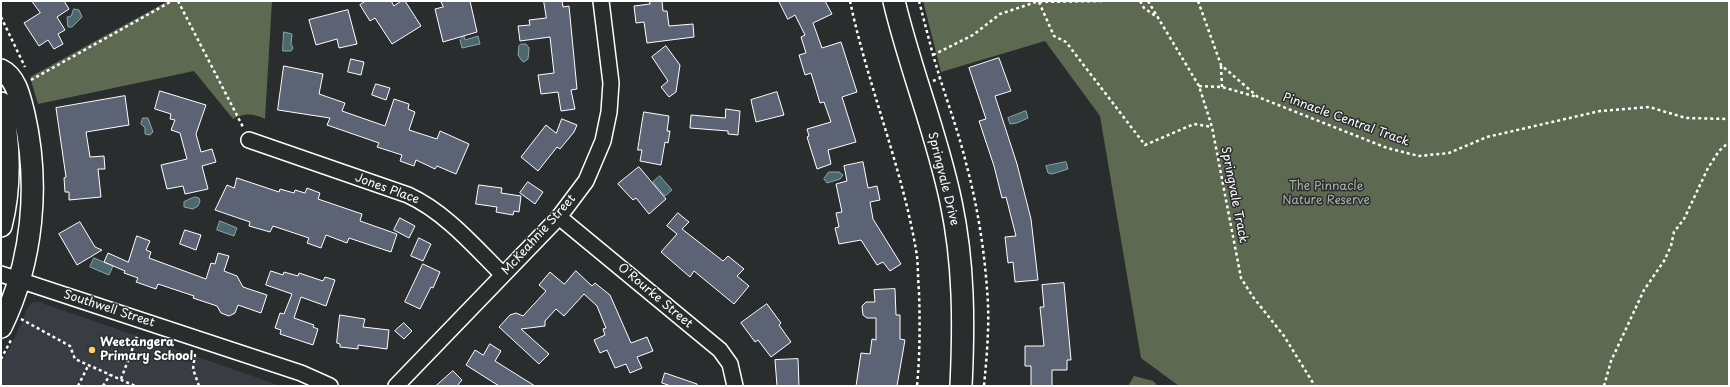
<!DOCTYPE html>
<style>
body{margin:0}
#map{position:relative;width:1730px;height:387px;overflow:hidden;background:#2a2d2e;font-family:"Playpen Sans",sans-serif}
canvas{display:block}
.frame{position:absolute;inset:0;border:2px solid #fff;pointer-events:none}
</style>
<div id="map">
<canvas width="1730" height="387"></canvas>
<div class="frame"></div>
</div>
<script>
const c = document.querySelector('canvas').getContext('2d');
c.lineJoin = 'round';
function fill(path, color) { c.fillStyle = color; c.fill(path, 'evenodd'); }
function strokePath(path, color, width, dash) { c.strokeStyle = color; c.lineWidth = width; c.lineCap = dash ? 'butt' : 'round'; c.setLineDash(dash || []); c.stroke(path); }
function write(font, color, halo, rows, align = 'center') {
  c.font = font + ' "Playpen Sans",sans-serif'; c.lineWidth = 3; c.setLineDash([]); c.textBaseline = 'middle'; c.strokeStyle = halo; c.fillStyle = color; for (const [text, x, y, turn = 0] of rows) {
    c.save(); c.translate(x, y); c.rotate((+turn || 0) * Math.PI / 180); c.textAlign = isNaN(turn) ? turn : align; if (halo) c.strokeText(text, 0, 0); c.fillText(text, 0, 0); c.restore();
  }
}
fill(new Path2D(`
 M33,302H39L281,386H1V364L16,335L28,307Z`), '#393d43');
fill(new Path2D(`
 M168,1H272L265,119C253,113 244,113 233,119L194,71L38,104L30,77Z
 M923,1H1729V386H1179L1141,358L1100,116L1045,41L941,72Z
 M1134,376L1153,381L1158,386H1128Z`), '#5d6a51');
const water = new Path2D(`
 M74,9L79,10L82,17L72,27H68L67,17L71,16Z
 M284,32L292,34L291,44L293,48L291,51H283Z
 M464,36L465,40L478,36L480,44L462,48L460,40Z
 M521,44H526L529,48L528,59L524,62L522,61L518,55L519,46Z
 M1026,111L1028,118L1017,123L1010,124L1008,118Z
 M143,118H148L153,132L150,135L145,134V128L141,124Z
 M1066,162L1068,169L1052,174L1048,173L1046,166Z
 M829,172H839L843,175L840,179L827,183L824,179Z
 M660,176L672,190L665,196L653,182Z
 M195,197L199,198L200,201L198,206L193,209L184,207V202Z
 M220,221L237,228L234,236L217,230Z
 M94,258L113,266L109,275L90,267Z`);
fill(water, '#4b686e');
strokePath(water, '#93a4a8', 1);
const building = new Path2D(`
 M32,1H64L69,9L57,17L65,30L58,34L63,44L54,49L48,40L39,46L24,23L40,13Z
 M366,1H391L394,6L401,1H405L421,26L392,44L375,18L370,21L360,5Z
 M441,1H470L477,32L443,42L435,9L443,7Z
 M544,1H562L563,7L569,6L577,89L571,90L575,109L561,111L558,92L541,94L538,75L554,73L550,37L520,41L518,26L530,25L529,20L546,18Z
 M649,1H662L663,11H667L669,26L693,24L694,37L647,43L644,22L636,23L634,6L650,4Z
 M779,1H825L832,14L813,23L822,48L841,42L857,92L842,97L856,142L828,150L831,164L817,169L807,137L809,136L807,129L831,122L824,102L820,103L811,73L805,75L799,55L806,53L801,37L805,35L795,15L788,19Z
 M348,10L357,44L339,48L337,39L316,45L309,20Z
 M666,46L680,65L676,92L669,97L661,87L668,81L652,57Z
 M999,58L1011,91L995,96L1017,164L1031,219L1038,280L1015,282L1013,262L1008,263L1005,237L1016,236L1006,197L1002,198L994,166L979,121L986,119L969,68Z
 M351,59L364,62L361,75L348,72Z
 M284,66L323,74L319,94L345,103L342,111L385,126L394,99L409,104L408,109L415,112L409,130L437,139L440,131L469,144L456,174L437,166L435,169L416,160L414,166L400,161L402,155L377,147L379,143L327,125L330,118L278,110Z
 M376,84L390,88L386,100L372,95Z
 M160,91L206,105L196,134L201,152L212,149L216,162L202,166L208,189L185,194L183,186L167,189L161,165L187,159L180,133L171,130L175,120L170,119L171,114L155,109Z
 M777,92L784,115L756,122L751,100Z
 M125,96L129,125L86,132L90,157L104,156L105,169H98L101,197L69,200V192H65L64,178L66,177L56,108Z
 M726,109L740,111L738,135L728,134V131L690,128L691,115L725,118Z
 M644,112L669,116L667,131H670L668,143L665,142L661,165L640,161L642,150H638Z
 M562,119L577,125L574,132L560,149L557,147L538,171L521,157L546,125L556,133Z
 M863,162L868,188L877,186L880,200L870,202L873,219L901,264L890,271L883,262L877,265L861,240L839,244L835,228L839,227L836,213L842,212L836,184L847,181L844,166Z
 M639,167L666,199L649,214L636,198L633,200L618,184Z
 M237,178L279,192L280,189L294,193L295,190L305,193L307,188L320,193L318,199L362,214L360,221L397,234L391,252L349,238L347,243L326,235L321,248L307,243L309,238L273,226L270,232L249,226L250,222L215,210L227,185L234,188Z
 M528,182L543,192L535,204L520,193Z
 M479,185L502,188L501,193L521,196L519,212L514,211L513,215L496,212L497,207L476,204Z
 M678,213L689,222L682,229L723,261L728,256L744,269L737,276L749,286L734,304L694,271L690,277L661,252L677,234L667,226Z
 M400,218L415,226L409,238L394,230Z
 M80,222L95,247L102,250L77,265L59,234Z
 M185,230L201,235L196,250L180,244Z
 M137,236L150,241L146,250L151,252L149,258L206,279L211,263L215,264L218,253L229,256L224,271L237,276L243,287L267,295L261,313L238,305L235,313L229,316L221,313L217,306L193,298L194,296L158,284L156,289L136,282L138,278L124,273L125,271L104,262L108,253L128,262Z
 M419,238L431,244L423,261L411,256Z
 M423,264L440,272L433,288L431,287L420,309L405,302Z
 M271,271L283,275L284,272L298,276L299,273L323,281L325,277L335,280L326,306L301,297L294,318L314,325L313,327L318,329L313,345L280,334L281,330L275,328L280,313L284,314L292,294L266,285Z
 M576,271L592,286L595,283L610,295L631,343L647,337L653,351L637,357L642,368L630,373L626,364L615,368L607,350L600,353L594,340L605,335L603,329L606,328L597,306L584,294L564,316L556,309L545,321V326L521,329L549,354L539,364L499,327L510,315L516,313L523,316L546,291L539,285L550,272L564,284Z
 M1064,283L1071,360H1067V370H1052V386H1031V366H1025V346H1044L1040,307H1044L1042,285Z
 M895,289L896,315H900V339L905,340L897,386H856L861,353L870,354L872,339L876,340V318H867L863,315L862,306L866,302H875L874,290Z
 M767,304L781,323L779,325L791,342L771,357L758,340L755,342L741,323Z
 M340,315L365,319L363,327L389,330L387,349L358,345V349L340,347V344L337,343Z
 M404,323L412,331L404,339L395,331Z
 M490,344L501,351L495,361L535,386H499L466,365L475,350L483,355Z
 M798,359L799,386H777L775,360Z
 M453,371L462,380L457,386H436Z
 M665,373L697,384V386H671L662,383Z`);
fill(building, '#5c6374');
strokePath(building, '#fff', 1);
const street = new Path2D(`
 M249,140L408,195C445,212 474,246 503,275
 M559,217L720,350L730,364L735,386
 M1,274L301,373L330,386
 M396,386L559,217L586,181L603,141L609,112L611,83L601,1`);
const secondary = new Path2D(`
 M894,1C910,69 937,134 951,202C964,263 964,324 961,386
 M1,70C16,77 20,98 24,114C40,184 33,262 1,327
 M1,103C10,142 11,188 1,226`);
strokePath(street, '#fff', 18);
strokePath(secondary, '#fff', 24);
strokePath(new Path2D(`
 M178,1L244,129
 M850,1C868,87 903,169 917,256C918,268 918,280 919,292C920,324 920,354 917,386
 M919,1L933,55L940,78
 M1140,1L1144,8L1157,17
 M1148,1L1199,86L1212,127L1241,278L1253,297L1284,336L1315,386
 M1198,1L1221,65L1258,97L1387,148L1419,156L1449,153L1487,137L1600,111L1649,107L1686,118L1729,119
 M1039,2L1054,36L1066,42L1145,145L1194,124L1212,127
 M1,17L25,67
 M933,55L973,35L1000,14L1036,2L1103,1
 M1221,66L1222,87
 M31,80L172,1
 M933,81L940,78C949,107 959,134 966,163C977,204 984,247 987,289C990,321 987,354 984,386
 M1199,86L1222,87L1257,97
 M21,319L70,346L75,359L135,386
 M195,354L193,369L199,386
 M1,359L11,340
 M121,379L138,334
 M78,386L88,366
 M103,386L110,375
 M1604,386L1611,361L1644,290L1664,261L1671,246L1674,232L1684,219L1708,168L1719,151L1729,142`), '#fff', 2.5, [3, 3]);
strokePath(street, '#2a2d2e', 15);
strokePath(secondary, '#2a2d2e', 21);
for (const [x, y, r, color] of [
 [92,350,4,"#ffd166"]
]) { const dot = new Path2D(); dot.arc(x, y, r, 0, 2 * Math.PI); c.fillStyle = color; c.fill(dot); strokePath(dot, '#2a2d2e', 1.5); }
write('12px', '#fff', '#2a2d2e', [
 ["Pinnacle Central Track",1346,120,20],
 ["Springvale Drive",943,179,76],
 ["Jones Place",387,189,20],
 ["Springvale Track",1234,195,79],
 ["McKeahnie Street",539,235,-48],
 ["O'Rourke Street",655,296,40],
 ["Southwell Street",109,309,18]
]);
write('12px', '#aeb4a8', '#2a2d2e', [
 ["The Pinnacle",1326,187],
 ["Nature Reserve",1326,201]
]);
write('bold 12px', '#fff', '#2a2d2e', [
 ["Weetangera",100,343],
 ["Primary School",100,357]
], 'left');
</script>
